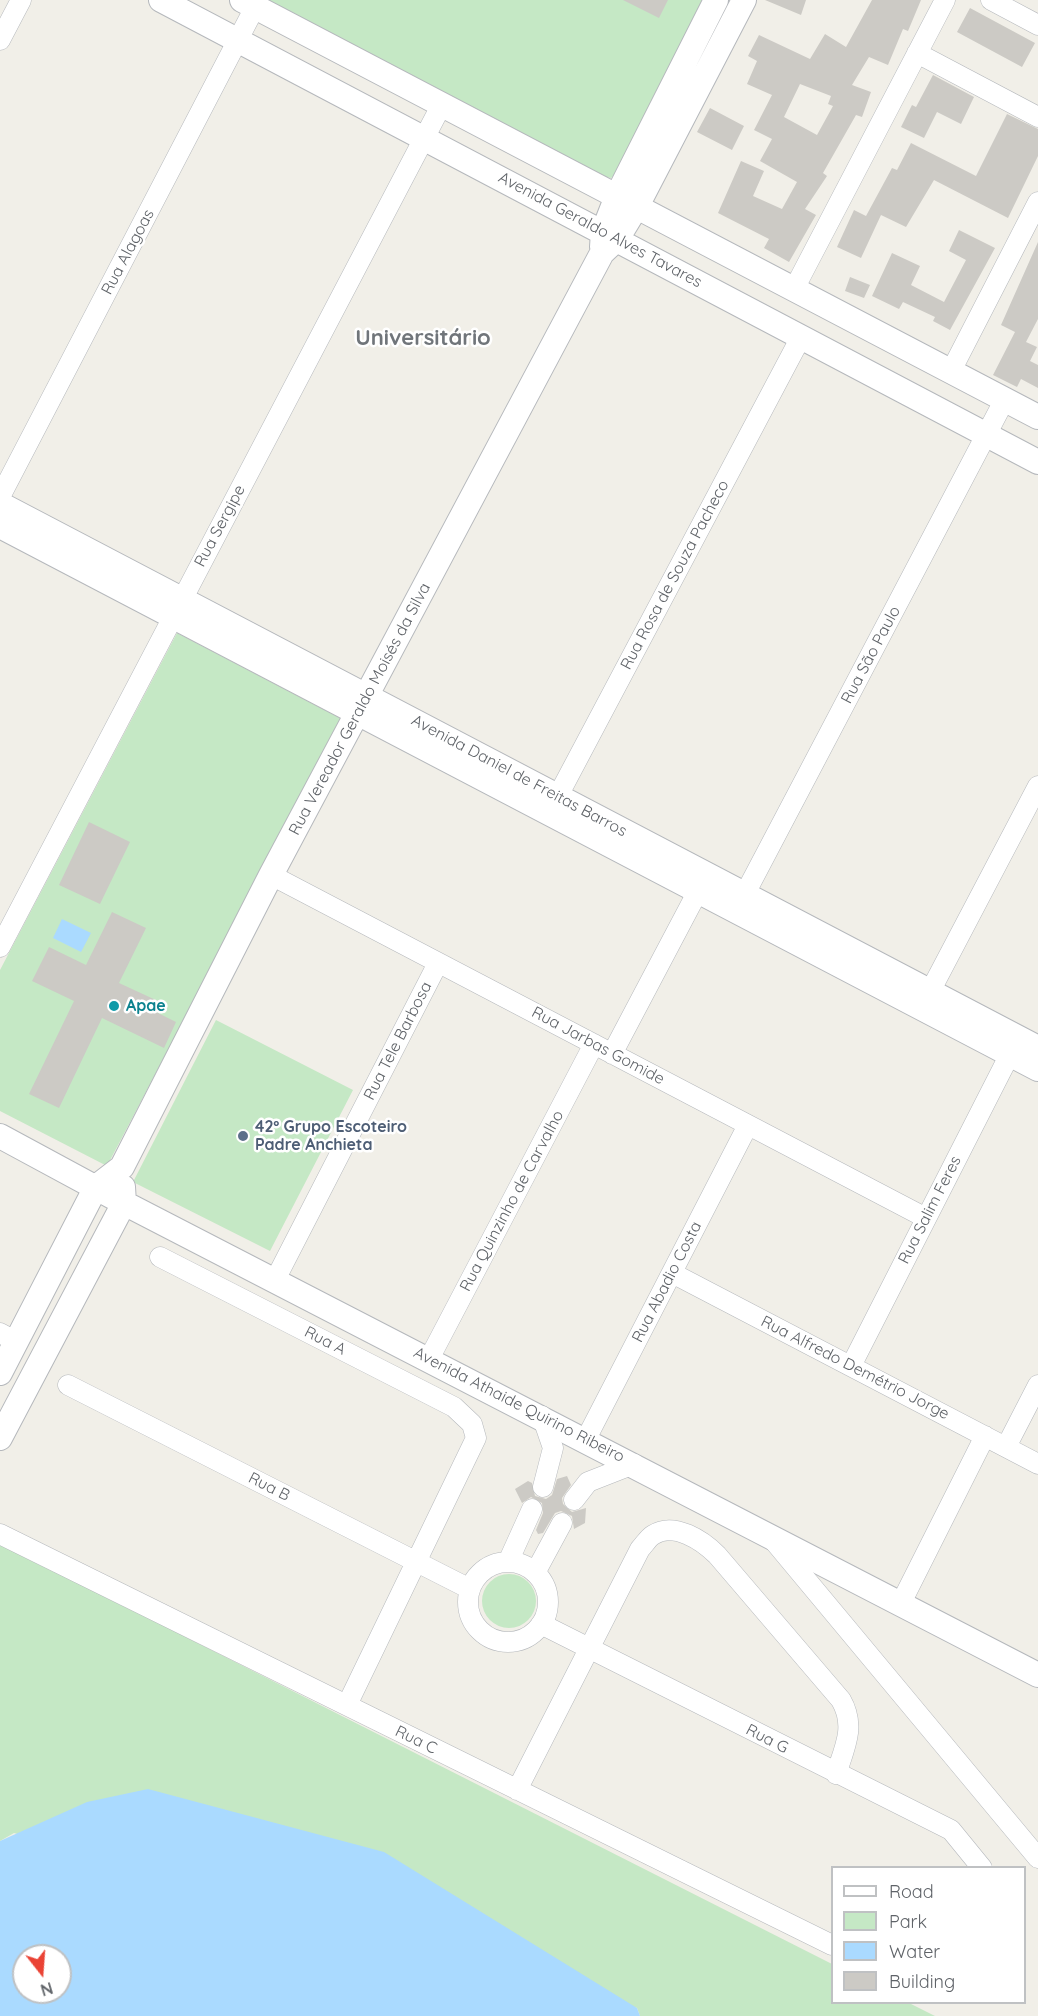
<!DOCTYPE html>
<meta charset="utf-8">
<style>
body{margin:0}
#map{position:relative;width:1038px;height:2016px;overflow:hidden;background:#f1efe8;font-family:Quicksand,sans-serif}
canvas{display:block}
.legend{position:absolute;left:831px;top:1866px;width:195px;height:138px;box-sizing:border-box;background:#fff;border:2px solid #bfc1c3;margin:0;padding:8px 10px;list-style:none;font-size:18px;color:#5f6368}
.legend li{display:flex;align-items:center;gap:12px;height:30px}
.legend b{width:30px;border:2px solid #bfc1c3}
.north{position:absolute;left:12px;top:1944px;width:60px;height:60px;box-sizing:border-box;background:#fff;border:2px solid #bfc1c3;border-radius:50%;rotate:163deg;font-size:16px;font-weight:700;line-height:24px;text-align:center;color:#5f6368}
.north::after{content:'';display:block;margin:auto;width:21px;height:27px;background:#ea4335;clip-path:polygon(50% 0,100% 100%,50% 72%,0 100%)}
</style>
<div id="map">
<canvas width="1038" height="2016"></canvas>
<ul class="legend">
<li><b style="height:8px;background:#fff"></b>Road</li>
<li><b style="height:16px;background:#c5e8c5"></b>Park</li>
<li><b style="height:16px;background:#aadaff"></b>Water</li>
<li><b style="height:16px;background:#cccac5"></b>Building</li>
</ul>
<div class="north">N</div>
</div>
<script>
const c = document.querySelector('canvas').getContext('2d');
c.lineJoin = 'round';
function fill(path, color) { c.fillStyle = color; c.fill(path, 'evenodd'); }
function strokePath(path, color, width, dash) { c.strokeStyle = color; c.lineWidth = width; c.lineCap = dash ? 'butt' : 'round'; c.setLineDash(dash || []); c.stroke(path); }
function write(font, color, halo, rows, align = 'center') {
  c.font = font + ' Quicksand,sans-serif'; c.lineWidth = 5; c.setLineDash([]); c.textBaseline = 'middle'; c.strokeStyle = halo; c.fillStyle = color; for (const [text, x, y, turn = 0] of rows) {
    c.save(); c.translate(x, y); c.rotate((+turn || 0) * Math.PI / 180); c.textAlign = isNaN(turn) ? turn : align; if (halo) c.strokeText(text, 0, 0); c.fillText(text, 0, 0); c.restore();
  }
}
fill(new Path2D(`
 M265,0H707L617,173L611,178L602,176Z
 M177,633L342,719L107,1166L0,1111V970Z
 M216,1020L353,1090L270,1251L133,1182Z
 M0,1543L832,1964V2002L909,2003L935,2016H640L637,2008L14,1833L0,1841Z
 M482 1601a27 27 0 1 1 54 0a27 27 0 1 1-54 0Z`), '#c5e8c5');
fill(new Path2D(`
 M62,919L91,933L81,952L53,938Z
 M148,1789L384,1852L637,2008L640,2016H0V1841L87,1802ZM24,1956H60V1992H24Z`), '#aadaff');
fill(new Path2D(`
 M623,0H668L659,18Z
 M765,0H806L801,15Z
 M872,0H921L908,31L903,29L888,65L869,57L852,85L871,92L862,117L856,115L823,173L827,176L805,209L816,215L789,262L764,248L769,239L718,213L741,161L764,171L753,196L782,209L797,182L760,161L772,139L754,130L772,95L747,84L757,61L748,56L759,35L810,59L825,34L846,47ZM800,84L831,96L828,104L833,106L817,135L784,117Z
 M970,8L1035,43L1022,67L957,32Z
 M933,75L974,97L961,124L937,112L924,138L901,127L912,105L916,107Z
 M710,108L744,126L732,150L697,132Z
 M1007,114L1038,129V156L1008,218L934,180L906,227L881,215L861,258L837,247L854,210L866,216L892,168L897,170L911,143L976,176Z
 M959,230L995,248L950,330L933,321L935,317L903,302L899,309L872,296L892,253L920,266L911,285L944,302L966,260L949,251Z
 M1038,242V319L1026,342L1037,347L1030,361L1038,365V388L1021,379L1017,387L993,375L1015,332L1001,325Z
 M850,277L870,285L864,298L845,291Z
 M89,822L130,842L100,904L59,885Z
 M112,912L146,928L119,983L158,1001L154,1011L176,1022L164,1048L102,1018L59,1108L29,1094L74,1001L32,981L49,947L86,965Z
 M567,1476L571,1485L562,1498L563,1504L572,1512L586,1508L585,1523L574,1529L572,1516L561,1511L555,1513L543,1533L538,1534L536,1530L543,1513L542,1503L531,1497L522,1503L515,1489L528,1481L532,1483L535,1496L546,1499L552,1495L557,1479Z`), '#cccac5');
const minor = new Path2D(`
 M991,0L1038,25
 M0,40L21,0
 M917,53L1038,117
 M794,289L945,0
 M951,371L1038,202
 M0,497L255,7
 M551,809L801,337
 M271,875L926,1218
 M738,907L1005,399
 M0,947L441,106
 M924,1003L1038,786
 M612,1054L698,891
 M160,1257L454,1407L472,1424L476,1438L347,1705
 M672,1273L1038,1464
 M275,1280L438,963
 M0,1333L17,1342
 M429,1359L594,1044
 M851,1366L1010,1054
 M68,1385L470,1589
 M542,1416L553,1448L543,1487
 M586,1439L748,1125
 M1006,1447L1038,1385
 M574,1500L588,1482L634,1464
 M0,1534L832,1945
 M774,1541L1038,1858
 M508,1562L532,1509
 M468 1602a40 40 0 1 1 80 0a40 40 0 1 1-80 0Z
 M535,1573L562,1523
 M901,1603L985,1436
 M541,1624L951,1830L982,1868
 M517,1790L640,1549C644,1545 648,1538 653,1535C674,1521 703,1541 717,1555L841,1700C856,1726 845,1747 836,1774`);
const tertiary = new Path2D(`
 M161,0L1038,462
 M242,0L1038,417
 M602,247L603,232L617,196L716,0
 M0,504L1038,1048
 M0,526L1038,1069
 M0,1136L124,1203L1038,1675
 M0,1373L96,1187L122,1167L271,875L602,253L617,239L637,206L744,0
 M0,1438L124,1203L123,1187`);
strokePath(minor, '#b5b8bc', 21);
strokePath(tertiary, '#b5b8bc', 26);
strokePath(minor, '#fff', 20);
strokePath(tertiary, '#fff', 24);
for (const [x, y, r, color] of [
 [114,1006,6,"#0f9aa8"],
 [243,1136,6,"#5c6f8a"]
]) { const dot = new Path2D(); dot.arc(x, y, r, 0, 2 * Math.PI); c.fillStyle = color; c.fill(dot); strokePath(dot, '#fff', 2); }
write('16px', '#5f6368', '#fff', [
 ["Avenida Geraldo Alves Tavares",600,230,28],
 ["Rua Alagoas",128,252,-62],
 ["Rua Sergipe",220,526,-62],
 ["Rua Rosa de Souza Pacheco",675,575,-62],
 ["Rua São Paulo",871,655,-62],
 ["Rua Vereador Geraldo Moisés da Silva",360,709,-62],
 ["Avenida Daniel de Freitas Barros",519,776,28],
 ["Rua Tele Barbosa",398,1041,-63],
 ["Rua Jarbas Gomide",598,1046,28],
 ["Rua Quinzinho de Carvalho",512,1201,-62],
 ["Rua Salim Feres",930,1210,-63],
 ["Rua Abadio Costa",667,1282,-63],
 ["Rua A",325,1341,27],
 ["Rua Alfredo Demétrio Jorge",855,1368,27],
 ["Avenida Athaide Quirino Ribeiro",519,1405,27],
 ["Rua B",269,1487,27],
 ["Rua G",767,1739,27],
 ["Rua C",416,1740,26]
]);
write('bold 16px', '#0d838f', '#fff', [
 ["Apae",126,1006]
], 'left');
write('bold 16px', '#4e5e75', '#fff', [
 ["42º Grupo Escoteiro",255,1127],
 ["Padre Anchieta",255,1145]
], 'left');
write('bold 22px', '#70757a', '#fff', [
 ["Universitário",423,338]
]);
</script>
